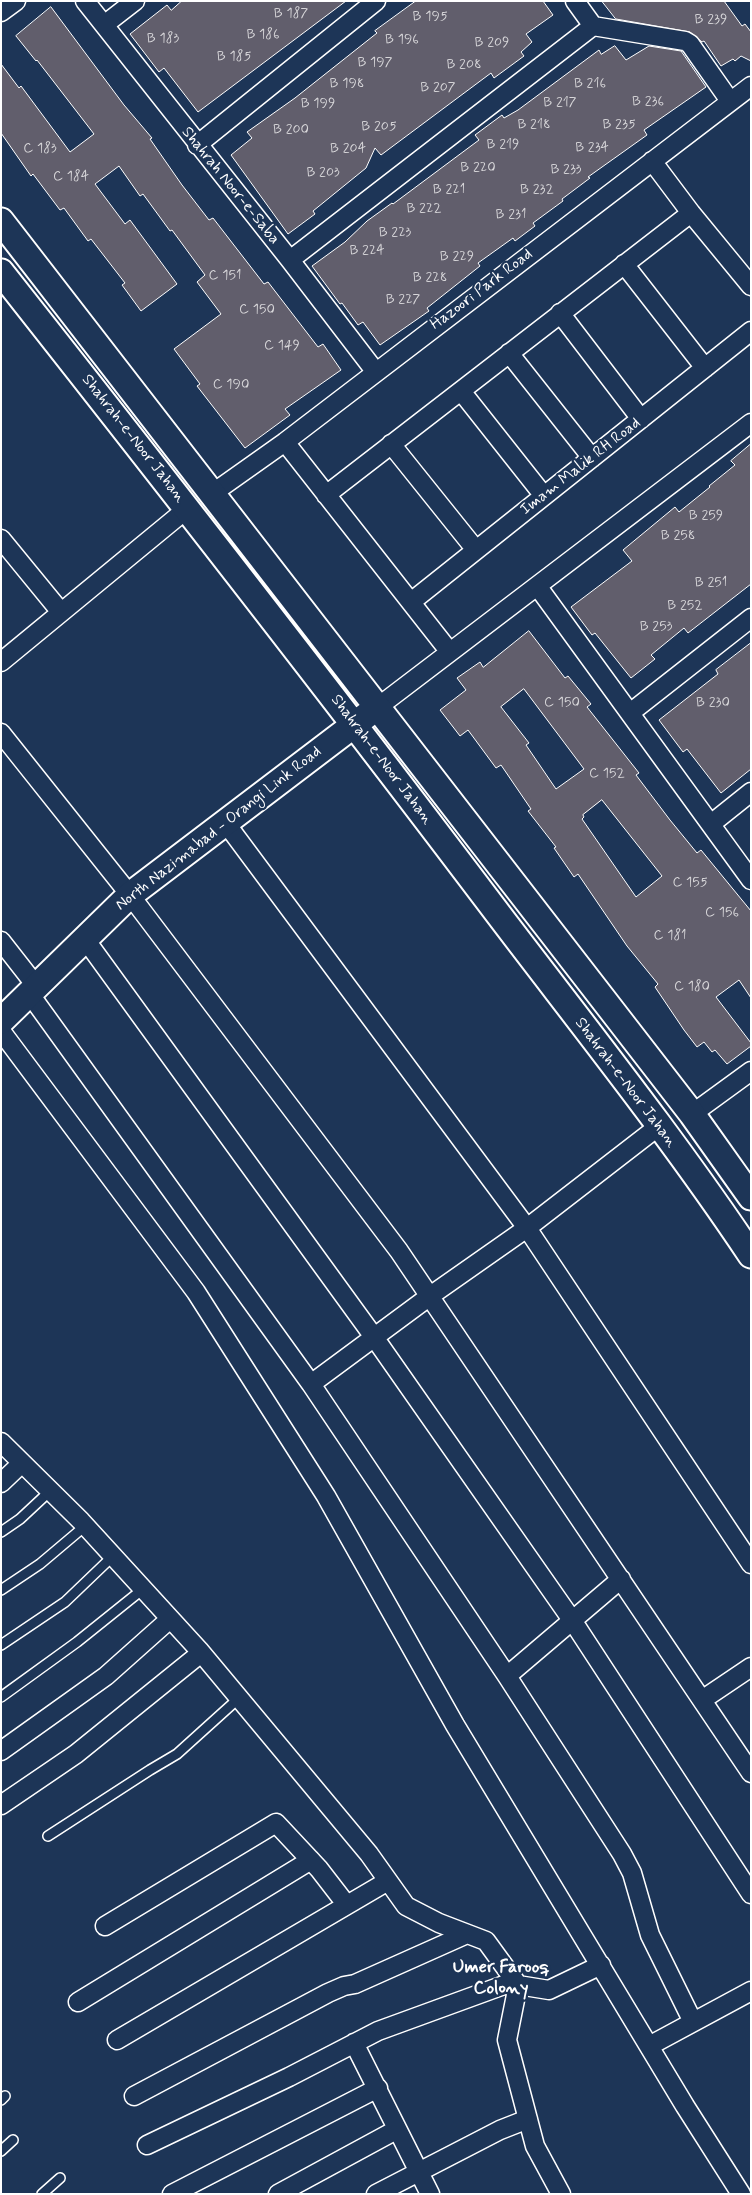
<!DOCTYPE html>
<style>
body{margin:0}
#map{position:relative;width:752px;height:2195px;overflow:hidden;background:#1d3557;font-family:Mynerve,sans-serif}
canvas{display:block}
.frame{position:absolute;inset:0;border:2px solid #fff;pointer-events:none}
</style>
<div id="map">
<canvas width="752" height="2195"></canvas>
<div class="frame"></div>
</div>
<script>
const c = document.querySelector('canvas').getContext('2d');
c.lineJoin = 'round';
function fill(path, color) { c.fillStyle = color; c.fill(path, 'evenodd'); }
function strokePath(path, color, width, dash) { c.strokeStyle = color; c.lineWidth = width; c.lineCap = dash ? 'butt' : 'round'; c.setLineDash(dash || []); c.stroke(path); }
function write(font, color, halo, rows, align = 'center') {
  c.font = font + ' Mynerve,sans-serif'; c.lineWidth = 4.5; c.setLineDash([]); c.textBaseline = 'middle'; c.strokeStyle = halo; c.fillStyle = color; for (const [text, x, y, turn = 0] of rows) {
    c.save(); c.translate(x, y); c.rotate((+turn || 0) * Math.PI / 180); c.textAlign = isNaN(turn) ? turn : align; if (halo) c.strokeText(text, 0, 0); c.fillText(text, 0, 0); c.restore();
  }
}
const building = new Path2D(`
 M182,1H346L198,112L164,68L159,72L130,34L167,5L171,10Z
 M416,1H543L553,15L526,34L532,42L521,52L524,56L494,78L491,73L381,155L375,148L366,168L313,211L315,214L288,234L231,155L252,138L247,132L295,98L377,33L375,31Z
 M602,1H724L742,26L745,24L751,32V61L741,56L735,61L733,59L721,66L704,41L702,42L690,32L616,19Z
 M51,7L124,105L152,138L150,139L182,185L209,220L213,218L264,284L268,282L318,347L323,344L341,370L285,409L290,415L245,448L197,386L200,384L174,349L221,314L197,282L205,275L172,230L170,231L143,194L140,196L119,166L95,184L125,224L130,220L177,284L141,311L122,285L125,283L91,239L88,241L64,208L60,210L33,174L31,176L1,133V64L19,88L21,86L70,152L94,134L37,60L36,61L16,36Z
 M615,46L626,60L649,46L681,51L706,87L644,130L647,135L588,177L590,178L562,199L563,201L533,223L535,226L515,241L513,238L478,263L480,266L427,308L429,311L380,345L363,322L358,325L342,303L340,304L312,266L345,242L367,221L392,203L393,204L479,140L475,135L502,115L504,118L518,110L599,50L601,54Z
 M751,444V584L688,633L684,628L651,655L655,659L631,678L595,633L592,635L571,607L632,561L623,550L675,507L679,512L710,487L709,486L735,465L731,461Z
 M529,631L565,678L568,676L591,704L587,707L639,773L636,775L670,820L697,853L701,850L751,911V998L739,980L716,997L751,1043V1046L727,1064L715,1050L712,1052L704,1042L697,1047L684,1030L655,987L658,984L627,946L578,874L574,877L554,848L556,847L528,811L531,809L501,765L496,768L468,730L460,736L440,710L466,690L457,678L480,662L483,667ZM524,689L584,769L556,789L526,745L529,743L501,707ZM602,800L662,876L636,897L582,819L584,817L583,815Z
 M751,643V769L721,793L687,749L683,752L659,720L718,674L716,670Z`);
fill(building, '#615e6c');
strokePath(building, '#fff', 1);
const service = new Path2D(`
 M1,1532L20,1519L50,1491
 M1,1590L40,1564L85,1526
 M1,1645L65,1602L113,1556
 M1,1697L77,1642L143,1589
 M48,1836L150,1770L177,1754L239,1698
 M1,2100L5,2096
 M1,2151L13,2140
 M42,2194L60,2178`);
const minor = new Path2D(`
 M85,1L290,260L375,371
 M575,1L593,26L685,41L690,44L730,101
 M1,12L16,1
 M104,25L135,1
 M197,145L376,1
 M652,161L691,213L751,286
 M290,260L593,26
 M624,264L705,368
 M560,313L641,419
 M509,353L592,458
 M461,391L544,496
 M285,442L449,651
 M391,444L476,550
 M213,493L285,442L751,86
 M326,495L691,213
 M1,539L60,611
 M538,587L751,880
 M411,602L751,331
 M1,662L188,508
 M378,707L751,423
 M630,713L751,618
 M1,733L130,895L399,1251L751,1773
 M225,822L527,1228L751,1564
 M711,824L751,792
 M85,939L374,1337L572,1620L751,1894
 M1,941L37,987
 M29,993L311,1384L507,1676L622,1854L632,1873L650,1935L693,2022
 M1,1031L196,1292L326,1496L455,1725L685,2106L741,2194
 M692,1114L751,1071
 M311,1384L430,1296L527,1228L659,1126
 M1,1442L81,1521L199,1650L369,1854L406,1906L439,1923L486,1941L518,1985L549,1990L601,1965
 M1,1483L22,1463
 M507,1676L621,1579
 M702,1700L751,1667
 M1,1751L106,1676L170,1619
 M1,1805L76,1754L201,1653
 M105,1926L276,1823L319,1869L346,1904
 M518,1985L507,2040L535,2146L561,2194
 M78,2002L311,1860
 M117,2040L388,1881
 M354,2043L430,2194
 M649,2046L751,1991
 M134,2096L328,1993L344,1986L355,1984L467,1934
 M147,2145L289,2077L378,2031L515,1981
 M172,2194L378,2088
 M278,2194L396,2130
 M376,2194L500,2130L528,2119`);
const secondary = new Path2D(`
 M1,221L692,1114L751,1197
 M1,272C169,485 336,699 499,915C584,1027 673,1138 751,1255
 M1,1021L130,895L367,715`);
strokePath(service, '#fff', 12);
strokePath(minor, '#fff', 21);
strokePath(secondary, '#fff', 29);
strokePath(service, '#1d3557', 9);
strokePath(minor, '#1d3557', 18);
strokePath(secondary, '#1d3557', 25);
write('14px', '#d8d7da', null, [
 ["B 187",291,14],
 ["B 195",430,17],
 ["B 239",711,20],
 ["B 186",263,35],
 ["B 183",163,39],
 ["B 196",402,40],
 ["B 209",492,43],
 ["B 185",234,57],
 ["B 197",375,63],
 ["B 208",464,65],
 ["B 198",347,84],
 ["B 216",590,84],
 ["B 207",438,88],
 ["B 236",648,102],
 ["B 217",560,103],
 ["B 199",318,104],
 ["B 218",534,125],
 ["B 235",619,125],
 ["B 205",379,127],
 ["B 200",291,130],
 ["B 219",503,145],
 ["B 234",592,148],
 ["C 183",40,149],
 ["B 204",348,149],
 ["B 220",478,168],
 ["B 233",566,170],
 ["B 203",323,173],
 ["C 184",71,177],
 ["B 221",449,190],
 ["B 232",537,190],
 ["B 222",424,209],
 ["B 231",511,215],
 ["B 223",395,233],
 ["B 224",367,251],
 ["B 229",457,257],
 ["C 151",225,276],
 ["B 228",430,278],
 ["B 227",403,300],
 ["C 150",257,310],
 ["C 149",282,346],
 ["C 190",231,385],
 ["B 259",706,516],
 ["B 258",678,536],
 ["B 251",711,583],
 ["B 252",685,606],
 ["B 253",656,627],
 ["C 150",562,703],
 ["B 230",713,703],
 ["C 152",607,774],
 ["C 155",690,883],
 ["C 156",722,913],
 ["C 181",670,936],
 ["C 180",692,987]
]);
write('16px', '#fff', '#1d3557', [
 ["Shahrah Noor-e-Saba",230,186,51],
 ["Hazoori Park Road",482,290,-37],
 ["Shahrah-e-Noor Jahan",133,439,52],
 ["Imam Malik RH Road",581,467,-38],
 ["Shahrah-e-Noor Jahan",381,760,53],
 ["North Nazimabad - Orangi Link Road",219,829,-38],
 ["Shahrah-e-Noor Jahan",625,1083,53]
]);
write('bold 18px', '#fff', '#1d3557', [
 ["Umer Farooq",501,1968],
 ["Colony",501,1989]
]);
</script>
